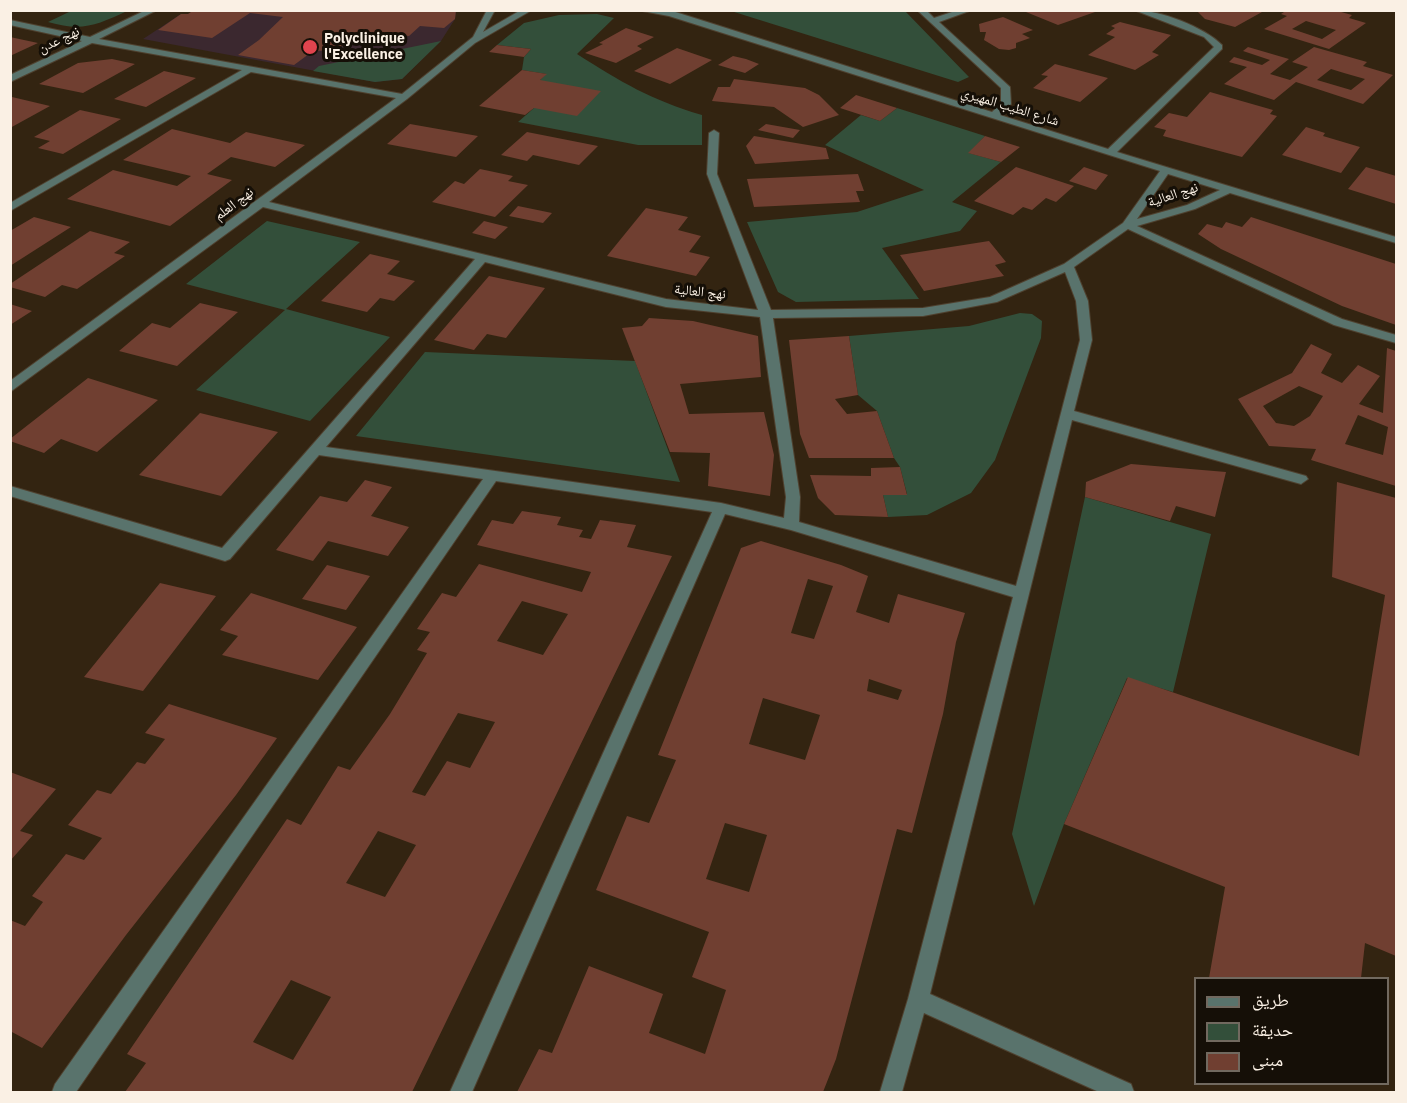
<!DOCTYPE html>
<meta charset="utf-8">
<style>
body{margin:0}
#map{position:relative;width:1407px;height:1103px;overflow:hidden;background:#332411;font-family:"IBM Plex Sans","Noto Naskh Arabic",sans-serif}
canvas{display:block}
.frame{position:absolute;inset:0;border:12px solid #faf0e4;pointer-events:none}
.legend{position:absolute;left:1194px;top:977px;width:195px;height:108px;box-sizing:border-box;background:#150f07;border:2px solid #71695f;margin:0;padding:8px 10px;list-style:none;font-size:18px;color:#faf0e4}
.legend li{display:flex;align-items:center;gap:12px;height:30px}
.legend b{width:30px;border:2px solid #71695f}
</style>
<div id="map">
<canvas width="1407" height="1103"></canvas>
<div class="frame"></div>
<ul class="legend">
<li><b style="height:8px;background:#59736c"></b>طريق</li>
<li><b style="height:16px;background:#334f3a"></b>حديقة</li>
<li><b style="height:16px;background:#703f31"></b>مبنى</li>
</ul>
</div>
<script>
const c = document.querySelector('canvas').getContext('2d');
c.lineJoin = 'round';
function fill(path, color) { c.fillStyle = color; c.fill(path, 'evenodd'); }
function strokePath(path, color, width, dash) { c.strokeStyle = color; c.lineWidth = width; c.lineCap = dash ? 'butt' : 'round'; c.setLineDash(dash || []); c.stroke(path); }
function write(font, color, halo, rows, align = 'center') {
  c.font = font + ' "IBM Plex Sans","Noto Naskh Arabic",sans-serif'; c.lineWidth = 6; c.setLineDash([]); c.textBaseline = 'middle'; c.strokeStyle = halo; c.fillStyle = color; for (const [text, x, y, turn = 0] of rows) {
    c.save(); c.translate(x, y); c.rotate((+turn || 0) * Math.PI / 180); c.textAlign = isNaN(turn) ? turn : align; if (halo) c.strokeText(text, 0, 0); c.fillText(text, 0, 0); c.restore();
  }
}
fill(new Path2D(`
 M194,11H456L455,19L441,41L402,79L375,82L143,39L181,14H188Z`), '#3b282f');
fill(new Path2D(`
 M89,10L127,11C97,25 82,32 48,22L69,12Z
 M731,11H905L969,77L958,82Z
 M597,14L614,18L577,54C621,82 651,100 702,115V145H638L518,122L534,108L540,80L546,74L522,70L524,57L531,49L497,45L524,23L559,15Z
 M441,41L402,79L375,82L313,71L319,66Z
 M897,108L985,136L969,153L1001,162L952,202L977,211L960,231L882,248L919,299L796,302L778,292L747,222L857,212L924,190L825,145L861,115L880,121Z
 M267,221L360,242L286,309L390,337L310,421L196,390L285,310L186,284Z
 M1020,313L1032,314L1042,321L1041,338L995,460L971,493L927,515L888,517L883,495L907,494L900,467L894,458L877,411L858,395L849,336L969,326Z
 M425,352L635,361L680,482L356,436Z
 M1085,497L1211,534L1173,692L1127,678L1064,824L1034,906L1012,834Z`), '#334f3a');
fill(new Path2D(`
 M194,10H456L455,19L444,28L420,26L409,36L398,35L391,42L350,40L336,50L313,51L294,65L238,55L259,40L283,17L250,13L212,38L158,30L181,14H188Z
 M1030,10H1092L1095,12L1058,25L1026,12Z
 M1196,10H1257L1262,12L1235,27L1205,19Z
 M1287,10H1334L1352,15L1349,18L1366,23L1329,49L1264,29L1287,16L1281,14ZM1306,21L1336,30L1322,39L1292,29Z
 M1003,17L1033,30L1022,34L1030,38L1016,43V48L1009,50L999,49L984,40L986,32H980L979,24Z
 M1120,22L1171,35L1152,52L1159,55L1135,70L1088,55L1115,37L1106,34L1115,28L1111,26Z
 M626,28L654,37L637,46L642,49L616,63L585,53L603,44L599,43Z
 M10,37L38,43L10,56Z
 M497,45L531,49L524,57L489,52Z
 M1248,47L1289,59L1270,74L1290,80L1308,67L1292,62L1314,47L1367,62L1363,66L1393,75L1363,104L1296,82L1274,100L1224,84L1247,67L1229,62L1234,57L1262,65L1270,60L1243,51ZM1331,69L1344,73L1365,79L1351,90L1317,80Z
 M677,48L712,60L670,84L634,71Z
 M733,56L746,59L759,64L745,73L718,65Z
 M112,59L135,64L83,93L39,84L78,63Z
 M1055,64L1108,78L1080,102L1033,88L1048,76L1041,75Z
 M522,70L547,74L540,80L601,91L577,116L534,108L525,115L479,106Z
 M164,71L196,78L146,107L114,99Z
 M734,79L805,88L819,95L839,115L803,127L774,107L712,101L718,87H730Z
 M1210,92L1273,110L1270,114L1277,116L1242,157L1163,136L1166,130L1154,127L1169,113L1187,117Z
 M856,95L878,102L897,108L880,121L840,108Z
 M12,97L50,106L10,128Z
 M80,110L121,119L63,154L38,148L50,141L34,137Z
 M410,124L478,136L456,157L387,144Z
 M766,124L800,130L793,138L758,130Z
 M1306,127L1325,133L1323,136L1360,147L1341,173L1282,155Z
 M172,129L230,143L246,132L305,145L275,167L231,157L207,174L232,180L170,226L67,199L113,170L177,186L191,176L123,160Z
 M527,132L598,146L579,165L533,155L527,161L501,155Z
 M754,136L826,148L829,159L755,164L746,146Z
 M985,136L1020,147L1001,162L968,153Z
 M1016,167L1074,186L1056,202L1046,198L1032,210L1023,207L1013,215L974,201Z
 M1084,167L1108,175L1096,190L1069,181Z
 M1366,167L1396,176V204L1348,189Z
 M480,169L513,176L508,181L528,185L495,217L432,202L455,181L464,184Z
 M858,174L864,191H856L860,202L754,207L747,179Z
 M518,206L552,213L543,223L509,216Z
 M646,208L688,217L678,230L701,236L689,252L710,257L696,276L607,256Z
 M34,217L71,227L10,266V231Z
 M1251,217L1396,264V325L1342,306L1221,249L1198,234L1207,224L1222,228L1226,222L1242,227Z
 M484,221L508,227L495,239L472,233Z
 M90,231L130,242L114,253L125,256L77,289L62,285L45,297L10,287V284Z
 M989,241L1006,262L995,265L1004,276L924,291L900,255Z
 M370,254L400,261L387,274L415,281L394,301L380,298L367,312L321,301Z
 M489,276L545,288L506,338L487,334L474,350L434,340Z
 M200,303L238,312L177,366L119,351L152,323L170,328Z
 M10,304L32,311L10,325Z
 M649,318L693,321L758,336L761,377L680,384L689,414L764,412L774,455L770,496L708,486L710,453L670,452L622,328L642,326Z
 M849,336L858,395L835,399L847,414L877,411L894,458H809L800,434L789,340Z
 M1311,344L1332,354L1321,373L1342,383L1358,365L1380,376L1359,404L1383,413L1387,348L1396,351V486L1311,460L1316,449L1269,446L1238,399L1292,373ZM1299,386L1323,396L1310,416L1294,426L1276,423L1263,406ZM1358,415L1388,427L1383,455L1345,444Z
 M88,378L158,400L97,452L61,439L44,453L10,441V439Z
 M200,413L278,432L221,496L139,475Z
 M1131,464L1226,472L1215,517L1176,506L1170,521L1085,497L1086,482Z
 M900,467L907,495H883L888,517L835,515L818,498L810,475L871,476V468Z
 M365,480L392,487L371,516L409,527L388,556L328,541L313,561L276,550L320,496L347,502Z
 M1337,482L1396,498V956L1365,943L1361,978H1209L1225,887L1064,824L1128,677L1359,756L1385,595L1332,577Z
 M522,511L561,517L557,525L583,530L579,537L591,539L600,520L636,525L627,547L672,556L412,1092H125L146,1063L127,1054L287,819L301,825L338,766L350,770L390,714L427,653L417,650L430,632L417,629L442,593L456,597L479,564L582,592L591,572L477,545L492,520L513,524ZM522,601L568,614L543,655L497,641ZM458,713L495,722L470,768L447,761L425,796L412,792ZM378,831L416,845L385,897L346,883ZM291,980L331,997L293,1060L253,1042Z
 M761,541L841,565L868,576L856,612L889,623L898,594L965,613L956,642L943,714L912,833L897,829L836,1059L823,1092H517L539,1049L552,1053L589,966L663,994L649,1033L705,1054L726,990L692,977L709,932L596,890L627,816L649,823L676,760L658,755L741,548ZM808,579L833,586L814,639L791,633ZM869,679L902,690L898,700L867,691ZM763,698L820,715L805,760L749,744ZM725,823L767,835L749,892L706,879Z
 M327,565L370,576L346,610L302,599Z
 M160,583L216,596L143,691L84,677Z
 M251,593L357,627L318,680L222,655L238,636L220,630Z
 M169,704L277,738L236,795L126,935L42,1048L10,1031V920L25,926L43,902L32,896L66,854L84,860L102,838L68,825L97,790L111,794L137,762L145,764L165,739L145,733Z
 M10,772L56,789L20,831L33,835L10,861Z`), '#703f31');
const minor = new Path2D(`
 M146,10H157L99,39L402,94L473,37L487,10H495L483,32L521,10H532L475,43L407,99L269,202L666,299L758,310L707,174L709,133L714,130L719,133L717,174L771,310L923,308L990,297L1064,264L1123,223L1160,171L669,16L637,10H669L992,112L1001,103V88L917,10H926L934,18L958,10H972L939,22L1010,87L1011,104L1000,115L1108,149L1214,47L1204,37L1134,10C1160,10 1204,27 1222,45V49L1117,152L1396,237V243L1230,193L1195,209L1137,226L1342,319L1396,335V343L1334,325L1128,229L1074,267L1088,301L1092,340L1074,411L1306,476L1308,479L1301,484L1072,420L930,994L1131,1084L1134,1092H1099L924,1013L902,1092H880L908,999L1013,597L791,530L725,514L472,1092H450L712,512L496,481L76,1092H52L55,1084L483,479L319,455L230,559L225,561L10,496V486L222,548L475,259L263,207L10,392V381L396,98L251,72L10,211V203L242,70L92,43L10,82V75L82,41L10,25V20L90,37ZM1168,174L1220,190L1187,205L1137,219ZM485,262L666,307L760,317L786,497L784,518L721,503L326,447ZM1065,272L1076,301L1080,340L1016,586L799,522L800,497L773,318L923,316L997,302Z`);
strokePath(minor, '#4f412f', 2);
fill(minor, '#59736c');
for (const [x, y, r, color] of [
 [310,47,8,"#e0444e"]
]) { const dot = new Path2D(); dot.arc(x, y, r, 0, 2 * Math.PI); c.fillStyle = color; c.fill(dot); strokePath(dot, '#150f07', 2); }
write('bold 14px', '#faf0e4', '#150f07', [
 ["Polyclinique",324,39],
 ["l'Excellence",324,55]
], 'left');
write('14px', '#faf0e4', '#150f07', [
 ["نهج عدن",59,40,-26],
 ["شارع الطيب المهيري",1010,107,17],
 ["نهج العالية",1173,195,-18],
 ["نهج العلم",234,204,-37],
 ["نهج العالية",700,292,6]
]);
</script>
